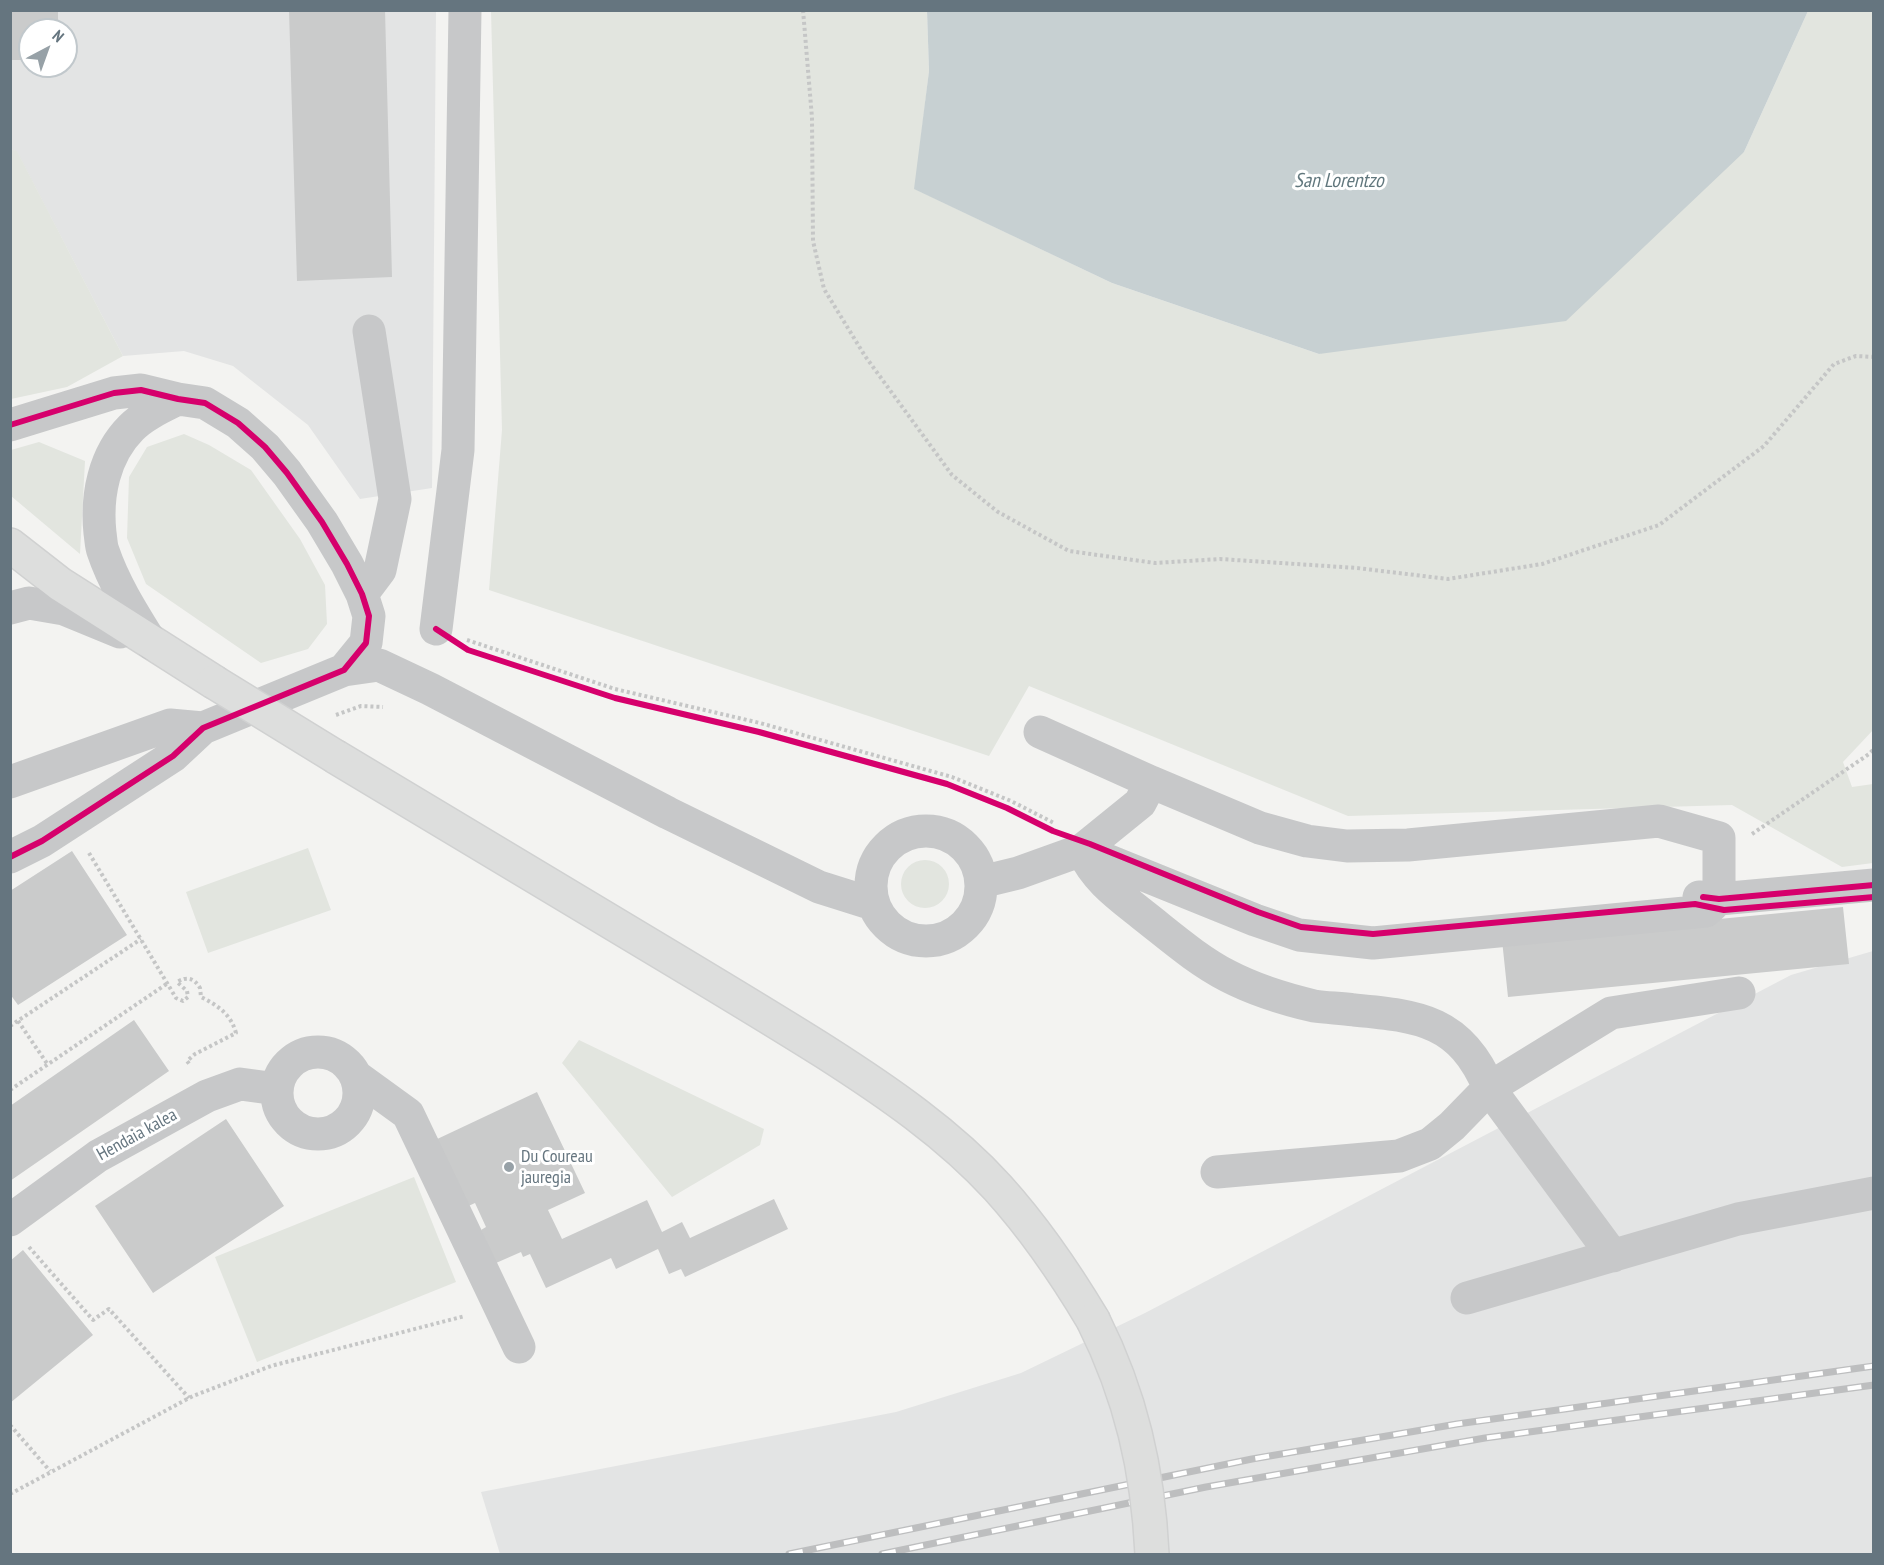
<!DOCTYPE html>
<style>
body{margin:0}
#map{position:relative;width:1884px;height:1565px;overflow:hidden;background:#f3f3f1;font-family:"PT Sans Narrow",sans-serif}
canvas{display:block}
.frame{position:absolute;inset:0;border:12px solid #65757f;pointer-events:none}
.north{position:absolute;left:18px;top:18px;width:60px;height:60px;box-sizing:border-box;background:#fff;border:2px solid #c1c8cc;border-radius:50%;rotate:41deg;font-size:16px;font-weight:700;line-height:24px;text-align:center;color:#65757f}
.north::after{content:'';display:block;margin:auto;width:21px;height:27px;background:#97a1a7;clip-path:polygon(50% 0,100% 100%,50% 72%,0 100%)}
</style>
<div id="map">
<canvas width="1884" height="1565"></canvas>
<div class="frame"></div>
<div class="north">N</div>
</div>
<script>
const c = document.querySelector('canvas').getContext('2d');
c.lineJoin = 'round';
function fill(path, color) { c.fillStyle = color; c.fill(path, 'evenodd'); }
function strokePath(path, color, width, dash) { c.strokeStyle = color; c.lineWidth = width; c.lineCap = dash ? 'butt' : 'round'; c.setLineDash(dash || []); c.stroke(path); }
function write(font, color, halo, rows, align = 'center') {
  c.font = font + ' "PT Sans Narrow",sans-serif'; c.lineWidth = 6; c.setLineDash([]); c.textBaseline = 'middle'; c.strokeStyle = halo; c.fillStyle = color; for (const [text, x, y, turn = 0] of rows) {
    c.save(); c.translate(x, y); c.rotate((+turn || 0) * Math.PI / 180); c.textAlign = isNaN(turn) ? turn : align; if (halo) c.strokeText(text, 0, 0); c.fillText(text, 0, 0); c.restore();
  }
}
fill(new Path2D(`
 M10,11H436L432,488L360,499L308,425L233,366L184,351L123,356L17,152L11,149ZM30,30H66V66H30Z
 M1873,951V1554H500L481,1492L896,1412L1021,1373L1145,1313L1791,975Z`), '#e3e4e4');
fill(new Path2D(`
 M491,11H927L929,71L915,189L1112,283L1319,354L1744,152L1808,11H1873L1874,729L1843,762L1852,787L1873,784V863L1842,867L1732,805L1348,816L1029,686L989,756L489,590L502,430Z
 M10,149L17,151L123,356L67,387L11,399Z
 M184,434L209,445L251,470L300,539L325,585L327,624L308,649L261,663L146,584L127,538L129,477L147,447Z
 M39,442L85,461L80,554L11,496V450Z
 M308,848L331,910L208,953L186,892Z
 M901 884a24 24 0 1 1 48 0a24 24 0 1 1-48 0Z
 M579,1040L764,1129L760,1145L672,1197L562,1063Z
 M414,1177L456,1282L257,1362L215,1257Z`), '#e2e5df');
fill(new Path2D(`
 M927,11V10L1808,11L1744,152L1566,321L1319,354L1112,283L914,189L929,71Z`), '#c7d0d2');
fill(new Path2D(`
 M10,10H58V30H30V60H10Z
 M289,10H385L392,277L297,281Z
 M72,851L127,935L18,1005L10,994V891Z
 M1843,907L1849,964L1508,997L1502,940Z
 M134,1020L169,1071L10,1181V1106Z
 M537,1092L585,1193L548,1210L562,1239L647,1200L662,1232L682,1222L690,1238L774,1199L788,1229L685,1277L681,1269L669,1274L658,1249L616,1269L611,1258L546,1288L530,1254L523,1257L521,1252L496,1263L481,1230L486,1227L475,1203L464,1208L433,1141Z
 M226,1119L284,1206L153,1293L95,1206Z
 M23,1250L93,1335L10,1403V1261Z`), '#cacbcb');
const major = new Path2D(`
 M10,545L60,584L214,682
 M336,757C444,822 553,887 661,952C716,985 771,1018 825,1052C886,1091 949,1134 998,1188C1035,1229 1065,1273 1093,1320`);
strokePath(major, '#d0d1d1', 36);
strokePath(new Path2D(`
 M803,10L812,118L813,241L824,289L865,356L952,475L998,512L1069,551L1155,563L1220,559L1357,568L1448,579L1542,564L1659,525L1764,446L1834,364L1856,356L1874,357
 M467,640L615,689L760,723L952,777L1011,801L1054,823
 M336,715L361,706L383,707
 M1752,834L1869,754L1874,749
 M89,853L176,998L183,1001L188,997L187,991L177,982C187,976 194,978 200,988L201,997C217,1005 231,1014 236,1033L195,1054L187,1061L190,1065
 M18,1021L48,1065
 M10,1026L141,939
 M10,1090L168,983
 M29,1247L93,1320L109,1309L189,1398
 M10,1425L50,1471
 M10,1494L193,1396L271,1366L465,1316`), '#c5c6c6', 4, [3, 3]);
strokePath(new Path2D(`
 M10,425L114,393L141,390L178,399L205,403L238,423L265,447L287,473L322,522L347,564L362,594L369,616L366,643L344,670L203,728L173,756L42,841L10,857
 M362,594L380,570L395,499L369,331
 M10,608L29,603L64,609L120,632
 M436,629L458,450L465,10
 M152,644C134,615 114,584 103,551C101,546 101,539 100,533C96,496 104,455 131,428C144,415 162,407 178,399
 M344,670L379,665L430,689L668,813L819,887L873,904
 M1040,732L1151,782
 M10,782L170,725L203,728
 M871 886a55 55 0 1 1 110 0a55 55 0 1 1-110 0Z
 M1082,850C1096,880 1118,895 1143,915C1170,936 1197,960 1228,976C1255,990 1284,999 1314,1006C1327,1008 1341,1008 1354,1010C1420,1016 1461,1021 1489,1088L1613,1256
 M981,882L1018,873L1082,850L1140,803L1151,782L1260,828L1307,841L1347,846L1408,845L1659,821L1719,838V899L1706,911L1373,943L1299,935L1255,920L1082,850
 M1699,897L1719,899L1874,885
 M277 1093a41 41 0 1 1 82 0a41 41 0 1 1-82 0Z
 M357,1077L408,1114L519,1347
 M1217,1172L1399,1156L1430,1144L1452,1126L1489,1088L1611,1013L1739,993
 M10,1220L98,1156L207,1096L240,1084L277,1089
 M1467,1298L1738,1219L1874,1193`), '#c7c8c9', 33);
strokePath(major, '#dddedd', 33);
const rail = new Path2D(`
 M789,1554L1252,1459L1457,1424L1874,1366
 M882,1554L1206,1487L1485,1438L1874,1385`);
strokePath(rail, '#bdbebf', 7);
strokePath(rail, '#fff', 4.5, [14]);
const majorBridge = new Path2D(`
 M214,682L336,757
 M1093,1320C1131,1396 1148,1470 1152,1554`);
strokePath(majorBridge, '#d0d1d1', 36, []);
strokePath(majorBridge, '#dddedd', 33);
strokePath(new Path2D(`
 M10,425L114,393L141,390L178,399L205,403L238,423L265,447L287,473L322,522L347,564L362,594L369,616L366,643L344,670L203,728L173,756L42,841L10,857
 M436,629L468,650L615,698L759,732L947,784L1007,808L1053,831L1090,844L1258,912L1301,927L1373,934L1695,904L1724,910L1874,897
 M1703,897L1719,899L1874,885`), '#d6006c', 6);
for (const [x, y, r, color] of [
 [509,1167,6,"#97a1a7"]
]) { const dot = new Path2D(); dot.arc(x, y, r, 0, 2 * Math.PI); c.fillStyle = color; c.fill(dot); strokePath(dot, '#fff', 2); }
write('18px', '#65757f', '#fff', [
 ["Hendaia kalea",137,1135,-29]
]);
write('18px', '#65757f', '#fff', [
 ["Du Coureau",521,1157],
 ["jauregia",521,1178]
], 'left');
write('italic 20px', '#61777d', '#fff', [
 ["San Lorentzo",1339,181]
]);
</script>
